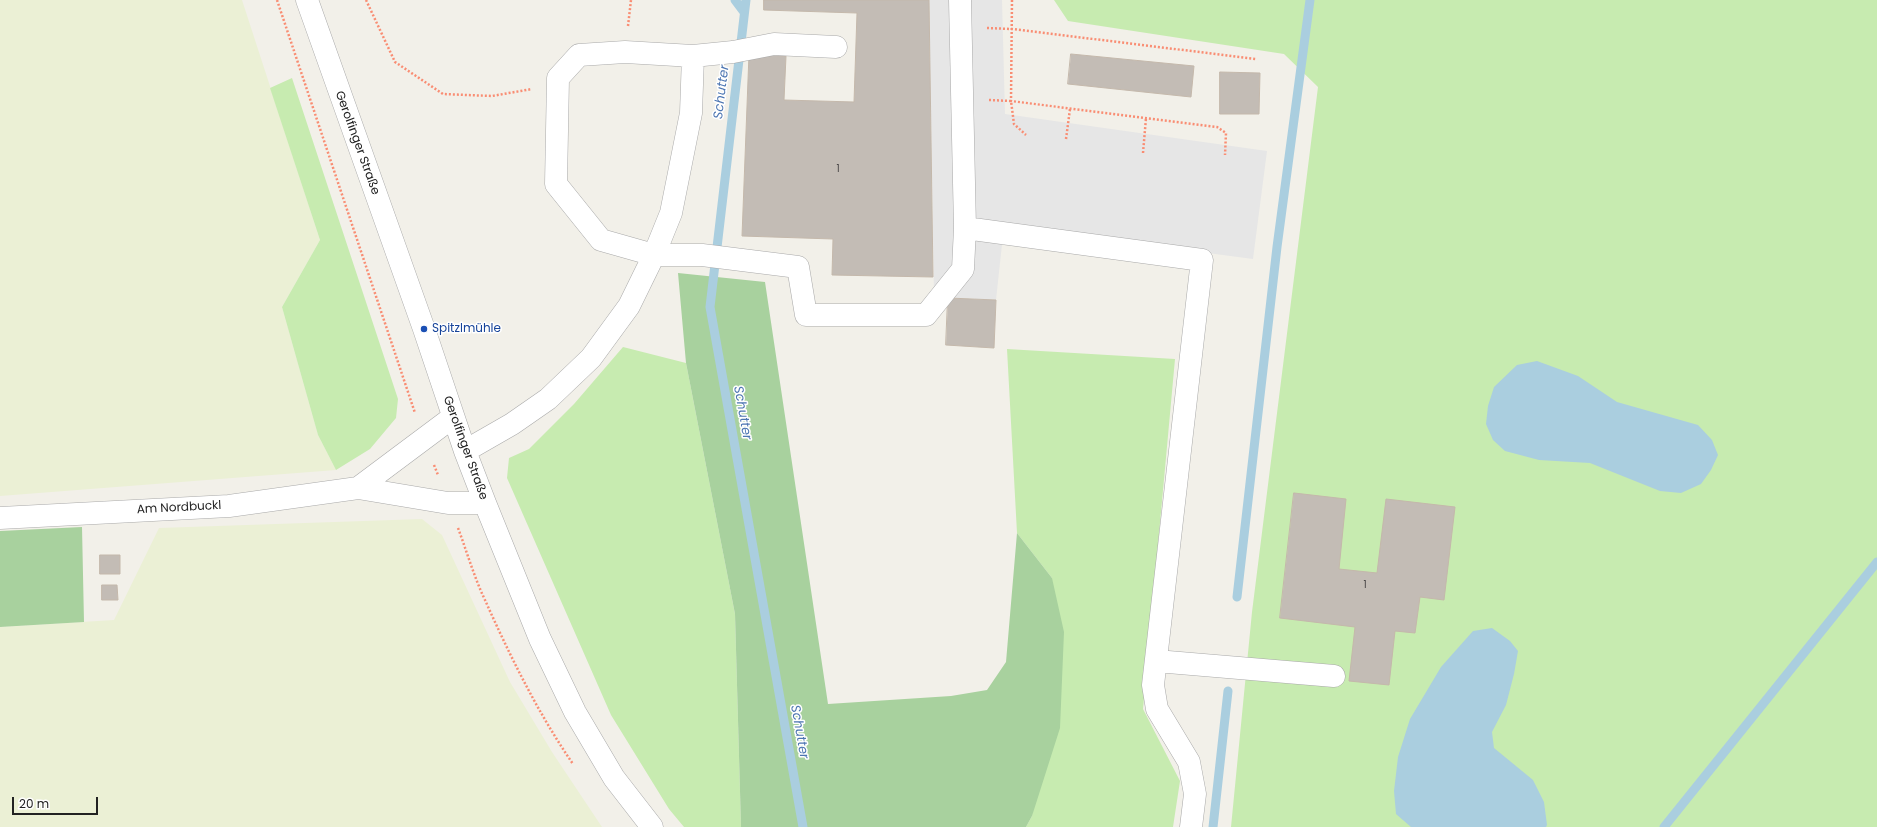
<!DOCTYPE html>
<meta charset="utf-8">
<style>
body{margin:0}
#map{position:relative;width:1877px;height:827px;overflow:hidden;background:#f2f0e9;font-family:Poppins,sans-serif}
canvas{display:block}
.scale{position:absolute;left:12px;top:797px;width:86px;height:18px;box-sizing:border-box;border:2px solid #222;border-top:0;padding-left:5px;font-size:12px;line-height:14px;white-space:nowrap;color:#222;-webkit-text-stroke:3px #fff;paint-order:stroke}
</style>
<div id="map">
<canvas width="1877" height="827"></canvas>
<div class="scale">20 m</div>
</div>
<script>
const c = document.querySelector('canvas').getContext('2d');
c.lineJoin = 'round';
function fill(path, color) { c.fillStyle = color; c.fill(path, 'evenodd'); }
function strokePath(path, color, width, dash) { c.strokeStyle = color; c.lineWidth = width; c.lineCap = dash ? 'butt' : 'round'; c.setLineDash(dash || []); c.stroke(path); }
function write(font, color, halo, rows, align = 'center') {
  c.font = font + ' Poppins,sans-serif'; c.lineWidth = 3; c.setLineDash([]); c.textBaseline = 'middle'; c.strokeStyle = halo; c.fillStyle = color; for (const [text, x, y, turn = 0] of rows) {
    c.save(); c.translate(x, y); c.rotate((+turn || 0) * Math.PI / 180); c.textAlign = isNaN(turn) ? turn : align; if (halo) c.strokeText(text, 0, 0); c.fillText(text, 0, 0); c.restore();
  }
}
fill(new Path2D(`
 M0,0H242L320,240L282,307L318,435L336,470L0,496Z
 M422,519L442,535L510,682L552,752L602,827H0V627L114,620L159,528Z`), '#ebf0d5');
fill(new Path2D(`
 M1054,0H1877V827H1231L1252,612L1318,87L1284,54L1068,21Z
 M292,78L398,399L396,418L370,449L336,470L318,435L282,307L320,240L270,88Z
 M623,347L686,363L735,614L741,827H684L669,809L611,715L507,478L509,458L529,449L574,404Z
 M1007,349L1175,359L1143,709L1180,781L1173,827H1026L1032,816L1052,578L1017,533Z`), '#c7ebb0');
fill(new Path2D(`
 M678,273L765,282L828,704L951,696L987,690L1006,662L1017,533L1052,578L1064,632L1060,728L1032,816L1026,827H741L735,614L686,363Z
 M82,527L84,622L0,627V531Z`), '#a8d19e');
fill(new Path2D(`
 M929,0H1002L1005,114L1267,151L1253,259L1004,226L996,300L934,297Z`), '#e6e6e6');
fill(new Path2D(`
 M1537,361L1578,376L1617,402L1698,425L1712,440L1718,455L1711,470L1701,484L1681,493L1660,491L1590,463L1539,460L1505,451L1493,440L1486,424L1488,406L1494,387L1517,365Z
 M1492,628L1510,641L1518,651L1514,674L1506,705L1492,732L1494,748L1533,780L1544,802L1547,825L1546,827H1411L1396,814L1394,791L1398,757L1410,719L1441,667L1473,631Z`), '#aacedf');
strokePath(new Path2D(`
 M735,0L744,12
 M746,0L710,307L803,827
 M1237,597L1277,247L1310,0
 M1213,827L1228,691
 M1664,827L1877,562`), '#aacedf', 9);
const building = new Path2D(`
 M764,0H929L933,277L832,275L833,239L742,236L749,54L786,56L784,100L854,102L857,13L764,10Z
 M1071,54L1194,66L1191,97L1068,84Z
 M1220,72L1260,73L1259,114H1220Z
 M948,298L996,300L994,348L946,345Z
 M1294,493L1346,499L1339,569L1377,573L1386,499L1455,507L1444,600L1420,597L1415,633L1395,631L1389,685L1349,681L1355,627L1280,618Z
 M100,555H120V574H100Z
 M102,585H117L118,600H102Z`);
fill(building, '#c3bcb5');
strokePath(building, '#c4b8ab', 1);
const minor = new Path2D(`
 M307,0L424,329L465,451L485,503L540,639L575,712L614,778L652,827
 M960,0L965,228L1202,260L1153,685L1157,709L1189,762L1195,794L1191,827
 M836,47L774,44L733,52L693,56L625,52L579,55L558,78L556,184L601,240L654,255H702L798,267L806,315H926L963,269L965,228
 M465,451L512,424L548,399L591,358L629,306L654,255L671,213L691,113L693,56
 M358,488L453,417
 M0,518L229,506L358,488L448,503H485
 M1156,661L1334,676`);
strokePath(minor, '#a9a9a9', 23);
strokePath(new Path2D(`
 M277,0L415,413
 M366,0L395,62L443,94L492,96L532,89
 M1012,0L1011,101L1217,127L1226,133L1225,155
 M628,26L631,0
 M987,28L1012,29L1256,59
 M989,100L1011,101L1014,124L1026,135
 M1066,139L1070,109
 M1143,153L1146,118
 M434,465L438,475
 M458,528C467,552 474,577 485,600C510,656 538,713 573,764`), '#f98d73', 2.5, [2, 2]);
strokePath(minor, '#fff', 22);
for (const [x, y, r, color] of [
 [424,329,4,"#1a4fb4"]
]) { const dot = new Path2D(); dot.arc(x, y, r, 0, 2 * Math.PI); c.fillStyle = color; c.fill(dot); strokePath(dot, '#fff', 1.5); }
write('10px', '#4a4847', null, [
 ["1",838,169],
 ["1",1365,585]
]);
write('12px', '#222', '#fff', [
 ["Gerolfinger Straße",357,143,70],
 ["Gerolfinger Straße",465,448,70],
 ["Am Nordbuckl",179,508,-3]
]);
write('12px', '#164399', '#fff', [
 ["Spitzlmühle",432,329]
], 'left');
write('italic 13px', '#4d76b2', '#fff', [
 ["Schutter",722,92,-83],
 ["Schutter",742,413,80],
 ["Schutter",799,732,80]
]);
</script>
